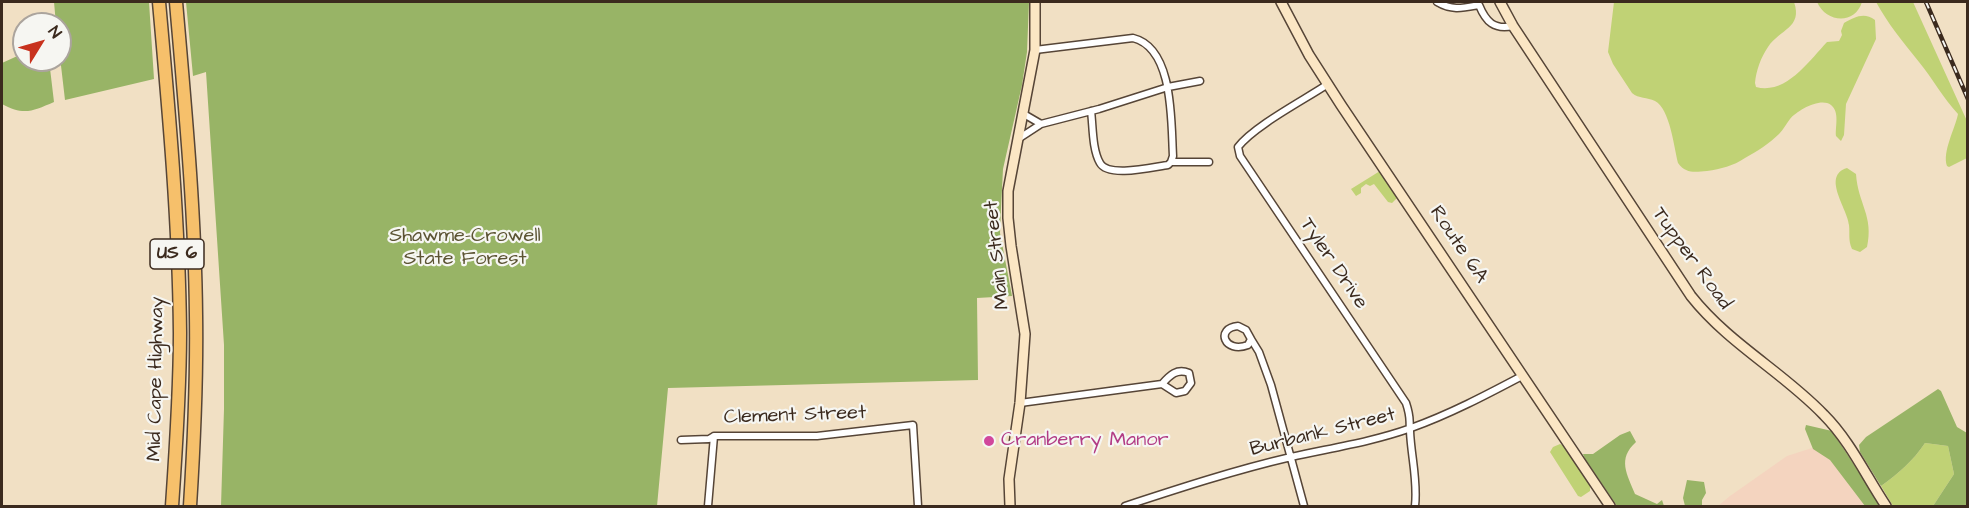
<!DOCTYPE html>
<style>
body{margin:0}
#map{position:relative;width:1969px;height:508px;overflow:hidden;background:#f1e0c4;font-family:"Architects Daughter",sans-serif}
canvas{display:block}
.frame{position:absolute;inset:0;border:3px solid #3b2a1e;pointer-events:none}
.north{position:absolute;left:12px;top:12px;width:60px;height:60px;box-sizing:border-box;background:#f6f6f2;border:2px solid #aba49d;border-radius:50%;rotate:53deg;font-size:16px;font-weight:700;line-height:24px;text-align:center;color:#3b2a1e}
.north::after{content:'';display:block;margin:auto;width:21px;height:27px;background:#c8321e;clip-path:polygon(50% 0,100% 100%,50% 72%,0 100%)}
</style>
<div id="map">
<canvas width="1969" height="508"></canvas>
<div class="frame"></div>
<div class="north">N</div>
</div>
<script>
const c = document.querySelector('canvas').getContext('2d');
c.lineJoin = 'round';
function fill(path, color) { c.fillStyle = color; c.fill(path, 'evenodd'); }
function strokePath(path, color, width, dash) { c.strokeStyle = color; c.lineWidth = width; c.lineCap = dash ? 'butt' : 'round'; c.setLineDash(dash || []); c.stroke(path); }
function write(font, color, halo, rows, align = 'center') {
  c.font = font + ' "Architects Daughter",sans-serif'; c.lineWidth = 4.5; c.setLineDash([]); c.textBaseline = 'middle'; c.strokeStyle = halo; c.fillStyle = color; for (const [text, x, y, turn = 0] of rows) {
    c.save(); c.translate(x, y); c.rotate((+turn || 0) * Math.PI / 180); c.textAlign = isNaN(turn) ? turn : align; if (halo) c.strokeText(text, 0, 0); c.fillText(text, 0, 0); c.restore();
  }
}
fill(new Path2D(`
 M1812,448L1834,459L1870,506H1718L1730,496L1787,456Z`), '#f4d4bf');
fill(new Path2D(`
 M1614,2H1794C1803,28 1780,29 1768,47C1761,57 1756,71 1755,83L1756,87C1786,95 1809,61 1827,42L1839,41L1842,35L1841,31L1844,23C1855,17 1864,12 1875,20L1876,39L1846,104L1844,135L1841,141L1836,136C1835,127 1840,112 1831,105C1820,97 1797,111 1790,119C1786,124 1783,130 1779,134C1770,143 1756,152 1745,158C1733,166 1721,169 1707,171C1695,172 1686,174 1678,163C1674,147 1670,109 1655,101C1647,97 1639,99 1632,93L1613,64L1608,52Z
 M1817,2H1862C1855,25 1826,23 1817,2Z
 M1876,2H1913L1967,121V158L1949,167L1947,166C1942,152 1955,129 1958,114C1943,98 1933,79 1919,62C1903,42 1888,24 1876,2Z
 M1847,168L1856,174C1858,204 1874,216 1867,247L1860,252L1852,249C1848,240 1850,234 1849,225C1848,209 1821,176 1847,168Z
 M1380,171L1398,197L1392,203L1388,202L1374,184L1370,186L1366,184L1361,188V193L1356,196L1351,189Z
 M1925,443L1948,446L1954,474L1933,506H1893L1881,486C1898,474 1913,461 1925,443Z
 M1560,444L1564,446L1590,485V491L1581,497L1578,496L1550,452L1553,447Z`), '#c0d275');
fill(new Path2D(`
 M54,2H149L154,79L65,100L60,57V24H56Z
 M186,2H1029L1027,52L1022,85L1003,169L1001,208L1000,233L1012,296L977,298L978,380L668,388L657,506H221L224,409V345L206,72L193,76Z
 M24,53V60H49L54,102C33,111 24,116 2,104V63Z
 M1938,389L1941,391L1957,427L1967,433V506H1933L1954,474L1948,446L1925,443C1913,461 1898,474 1881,486L1860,452L1859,445L1866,437Z
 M1806,425L1832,431L1881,506H1865L1830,460L1813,449L1805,429Z
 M1630,431L1636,442C1617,459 1627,474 1635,494L1657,504L1662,500L1664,506L1670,505L1671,506H1617L1585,459L1583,454H1593L1620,435Z
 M1687,480L1704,482L1706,493L1702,500V506H1685L1683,498Z`), '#98b466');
const minor = new Path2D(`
 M1437,2C1452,11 1463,8 1479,5C1486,22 1494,30 1513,26
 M1035,50L1133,38C1174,48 1171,122 1173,156L1171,162
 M1328,84C1304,100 1254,126 1238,147L1240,156L1406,403C1411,418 1409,417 1410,431C1411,456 1418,481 1415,506
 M1091,111C1093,126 1092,149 1100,163C1108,178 1153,167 1168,165L1171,162H1209
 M1022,113L1041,124
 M1018,139L1041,124L1099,109L1168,87L1200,81
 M1238,326L1246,330L1251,339L1248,345C1224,354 1215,328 1238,326Z
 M1251,339L1259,352L1271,385L1304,506
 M1020,403L1162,384C1170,375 1177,368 1189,373L1191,383L1185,391L1176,393L1162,384
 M681,440L709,439L714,436H817L913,425L918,506
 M708,506L714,436
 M1125,506C1180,488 1235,470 1291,457C1331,448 1372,442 1411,428C1450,414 1486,395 1522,376`);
const secondary = new Path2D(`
 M1281,2L1309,55L1341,105L1610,506
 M1500,2L1513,26L1691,296C1729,344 1783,372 1824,415C1850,441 1866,476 1886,506
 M1010,506L1009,479L1020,403L1025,334L1011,246L1008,218V191L1035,50V2`);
const motorway = new Path2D(`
 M159,2C169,112 179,223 180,333C180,391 176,449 172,506
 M176,2C185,106 195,211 196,315C197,379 194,443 190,506`);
strokePath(minor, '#564537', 9);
strokePath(secondary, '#564537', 12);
strokePath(motorway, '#564537', 15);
strokePath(minor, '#fff', 6);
strokePath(secondary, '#fbe6c4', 9);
strokePath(motorway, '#f6c06b', 12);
const rail = new Path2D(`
 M1926,2L1968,99`);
strokePath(rail, '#3b2a1e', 4.5);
strokePath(rail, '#f6f6f2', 2, [7]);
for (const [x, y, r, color] of [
 [989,441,6,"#d1479c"]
]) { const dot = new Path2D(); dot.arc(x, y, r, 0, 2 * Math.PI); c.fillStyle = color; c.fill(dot); strokePath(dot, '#f6f6f2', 2); }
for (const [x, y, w] of [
 [177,254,54]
]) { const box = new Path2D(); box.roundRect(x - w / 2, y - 15, w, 30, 4.5); c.fillStyle = '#f6f6f2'; c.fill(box); strokePath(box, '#3b2a1e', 1.5); }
write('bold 18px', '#3b2a1e', null, [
 ["US 6",177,254]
]);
write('20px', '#5c5434', '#f6f6f2', [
 ["Shawme-Crowell",465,237],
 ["State Forest",465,260]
]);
write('20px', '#3b2a1e', '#f6f6f2', [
 ["Route 6A",1458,245,56],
 ["Main Street",998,255,-96],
 ["Tupper Road",1691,259,54],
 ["Tyler Drive",1333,264,56],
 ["Mid Cape Highway",157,379,-89],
 ["Clement Street",795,416,-2],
 ["Burbank Street",1323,433,-14]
]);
write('20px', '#b23c85', '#f6f6f2', [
 ["Cranberry Manor",1001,441]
], 'left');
</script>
